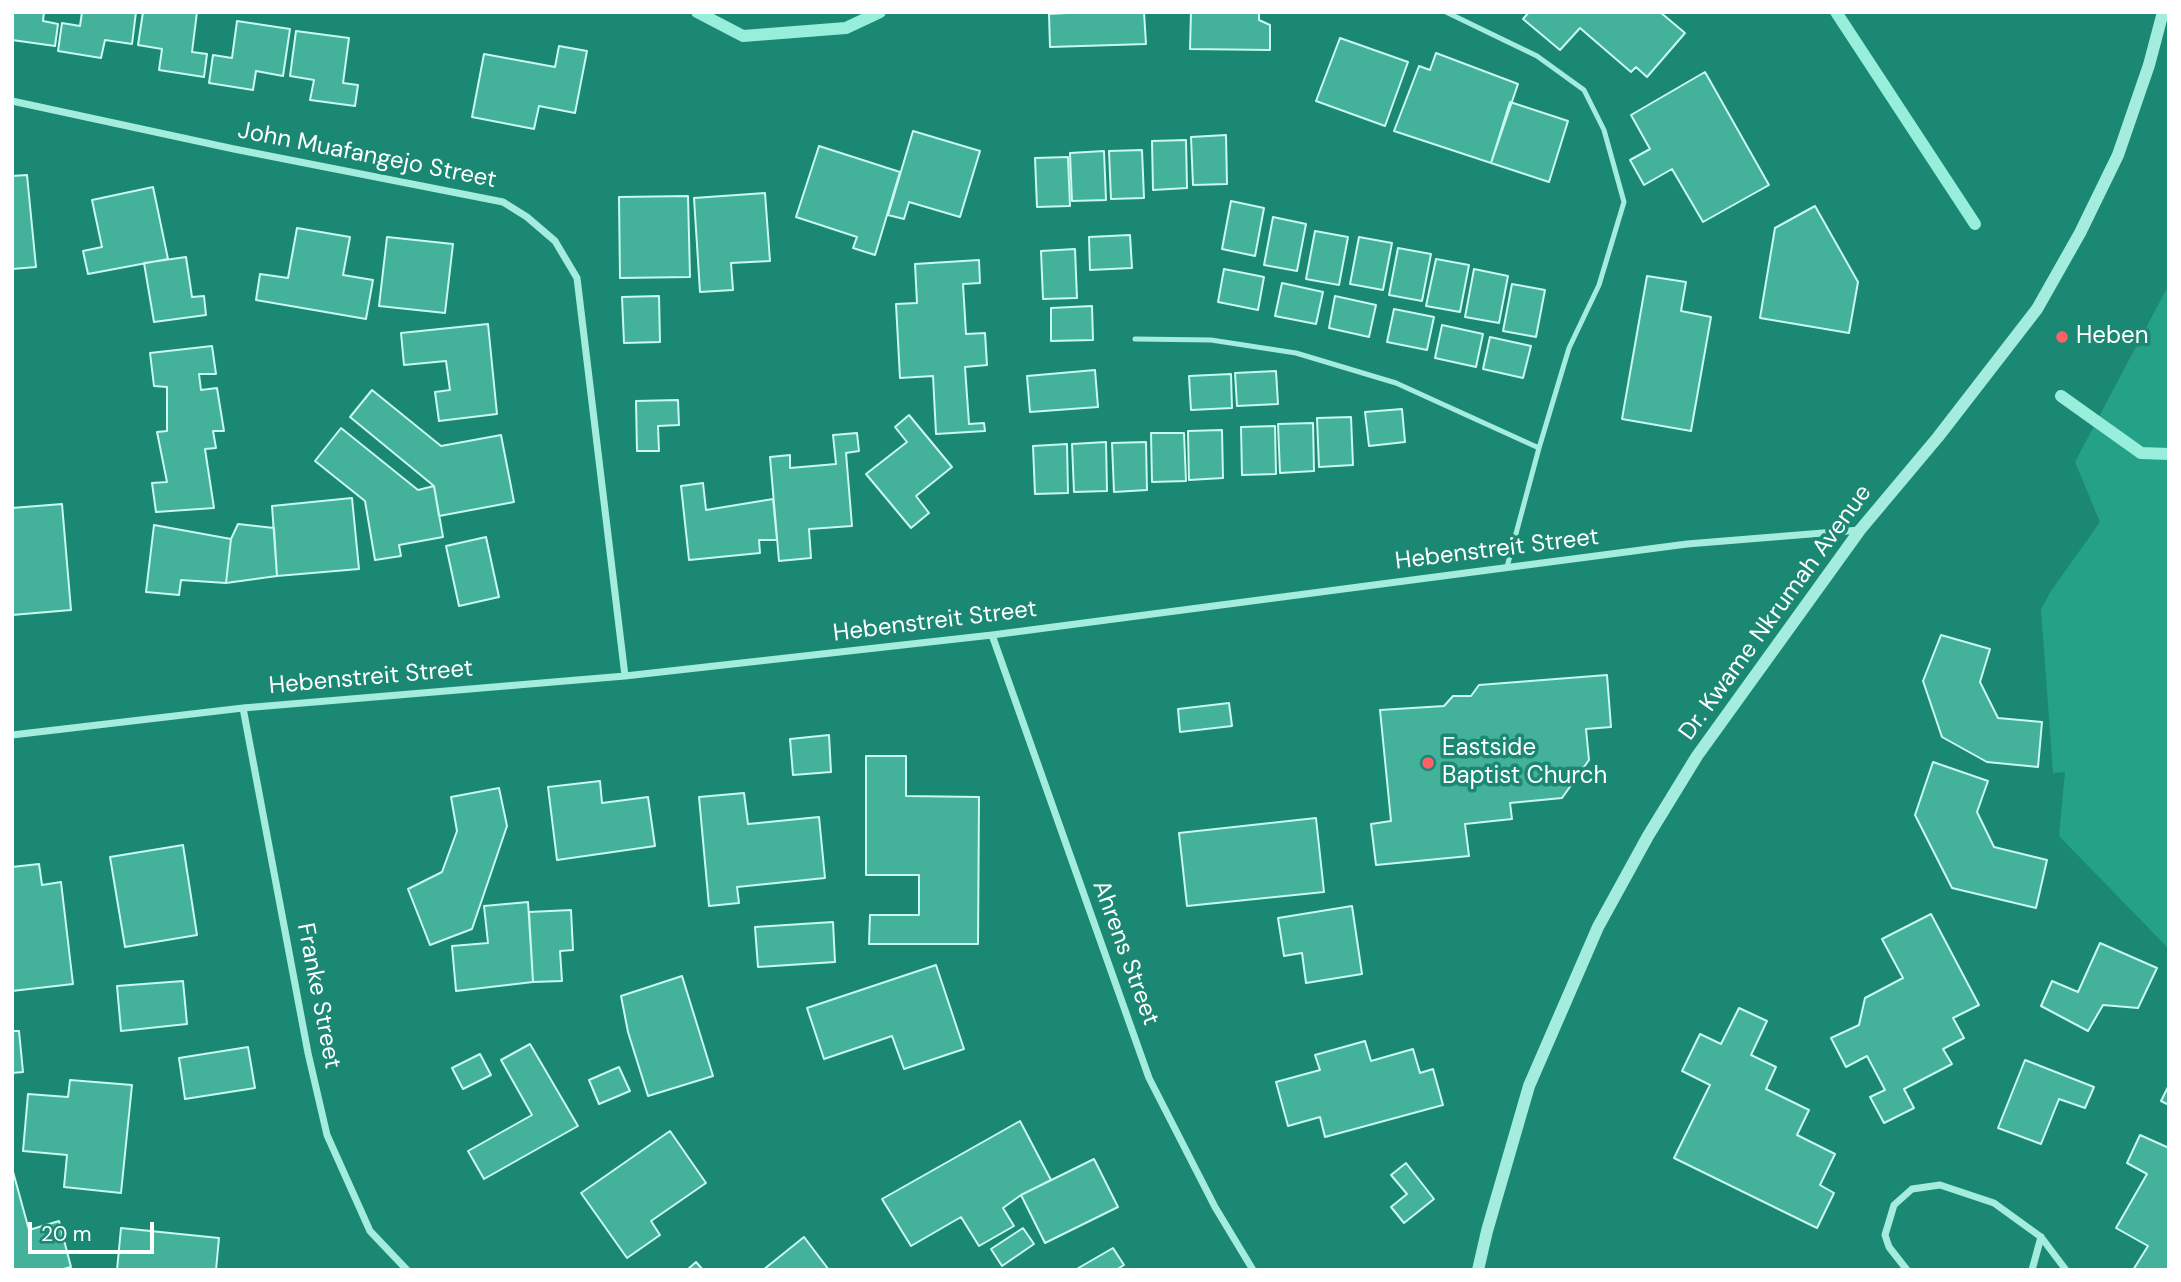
<!DOCTYPE html>
<style>
body{margin:0}
#map{position:relative;width:2181px;height:1282px;overflow:hidden;background:#1b8873;font-family:"DM Sans",sans-serif}
canvas{display:block}
.frame{position:absolute;inset:0;border:14px solid #fff;pointer-events:none}
.scale{position:absolute;left:28px;top:1222px;width:126px;height:32px;box-sizing:border-box;border:4px solid #fff;border-top:0;padding-left:9px;font-size:21px;line-height:24px;white-space:nowrap;color:#fff;-webkit-text-stroke:5px #1b8873;paint-order:stroke}
</style>
<div id="map">
<canvas width="2181" height="1282"></canvas>
<div class="frame"></div>
<div class="scale">20 m</div>
</div>
<script>
const c = document.querySelector('canvas').getContext('2d');
c.lineJoin = 'round';
function fill(path, color) { c.fillStyle = color; c.fill(path, 'evenodd'); }
function strokePath(path, color, width, dash) { c.strokeStyle = color; c.lineWidth = width; c.lineCap = dash ? 'butt' : 'round'; c.setLineDash(dash || []); c.stroke(path); }
function write(font, color, halo, rows, align = 'center') {
  c.font = font + ' "DM Sans",sans-serif'; c.lineWidth = 7; c.setLineDash([]); c.textBaseline = 'middle'; c.strokeStyle = halo; c.fillStyle = color; for (const [text, x, y, turn = 0] of rows) {
    c.save(); c.translate(x, y); c.rotate((+turn || 0) * Math.PI / 180); c.textAlign = isNaN(turn) ? turn : align; if (halo) c.strokeText(text, 0, 0); c.fillText(text, 0, 0); c.restore();
  }
}
fill(new Path2D(`
 M2166,290L2169,292V949L2059,836L2065,772L2053,773L2041,609L2051,591L2100,522L2075,462Z`), '#24a187');
strokePath(new Path2D(`
 M697,12L743,36L846,28L880,12
 M1836,12L1975,224
 M2061,396L2141,453L2169,454`), '#96eedb', 12);
const building = new Path2D(`
 M12,12H44L43,21L58,24L55,46L12,40Z
 M82,12H136L132,44L105,40L101,58L58,51L62,23L80,26Z
 M143,12H197L192,52L207,54L204,77L159,70L162,49L138,45Z
 M1085,12H1144L1146,44L1050,47L1049,14Z
 M1191,12H1259V20L1270,25V50L1190,49Z
 M1529,12H1660L1685,33L1647,77L1636,67L1631,72L1580,28L1560,50L1523,19Z
 M237,21L290,29L283,76L256,71L253,90L209,83L213,55L232,58Z
 M296,31L349,38L343,83L358,85L355,106L310,100L314,80L290,76Z
 M1340,38L1408,62L1385,126L1316,101Z
 M559,46L587,51L575,113L539,106L534,129L472,117L484,54L555,67Z
 M1436,53L1518,84L1491,163L1394,131L1419,66L1430,70Z
 M1705,72L1769,185L1703,222L1672,169L1644,185L1630,160L1650,149L1631,115Z
 M1510,102L1568,121L1549,182L1491,163Z
 M913,131L980,151L960,217L909,202L904,219L888,215Z
 M1226,135L1227,184L1193,185L1191,137Z
 M1186,140L1187,188L1153,190L1152,141Z
 M819,146L900,172L875,255L853,248L857,237L796,217Z
 M1142,150L1144,198L1111,199L1109,151Z
 M1104,151L1106,200L1072,201L1070,153Z
 M1068,157L1070,206L1037,207L1035,158Z
 M27,175L36,267L12,269V176Z
 M153,187L168,259L88,274L83,251L102,247L92,200Z
 M765,193L770,261L731,263L733,290L700,292L694,198Z
 M688,196L690,277L620,278L619,197Z
 M1231,201L1264,208L1255,256L1222,249Z
 M1815,206L1858,282L1849,333L1760,318L1775,228Z
 M1273,217L1306,224L1297,271L1264,265Z
 M297,228L350,237L343,275L373,280L366,319L256,300L260,274L288,278Z
 M1315,231L1348,237L1339,285L1306,279Z
 M1130,235L1132,268L1090,270L1089,237Z
 M387,237L453,244L445,313L379,306Z
 M1359,237L1392,243L1383,290L1350,284Z
 M1398,248L1431,254L1422,301L1389,295Z
 M1075,249L1077,298L1043,299L1041,251Z
 M186,257L192,297L204,296L206,315L154,322L144,263Z
 M1436,259L1469,265L1460,312L1426,306Z
 M979,260L980,283L963,284L966,334L985,333L987,365L965,367L969,424L984,423L985,431L936,434L933,376L900,378L896,304L917,303L915,264Z
 M1224,269L1264,277L1258,310L1218,302Z
 M1474,269L1508,276L1499,323L1465,317Z
 M1647,276L1686,282L1681,311L1711,317L1691,431L1622,419Z
 M1282,283L1323,292L1316,324L1275,316Z
 M1512,284L1545,290L1536,337L1503,331Z
 M659,296L660,342L624,343L622,297Z
 M1335,296L1376,305L1369,337L1329,328Z
 M1092,306L1093,340L1051,341V308Z
 M1394,309L1434,317L1427,350L1387,342Z
 M488,324L497,414L439,421L435,392L450,390L446,361L404,365L401,333Z
 M1442,325L1483,334L1476,367L1435,358Z
 M1490,337L1531,346L1523,378L1483,369Z
 M212,346L216,374H199L201,390L217,388L224,431H213L216,448L205,449L214,508L156,512L152,483L167,482L157,432L167,431V387L154,386L150,353Z
 M1095,370L1098,407L1030,412L1027,376Z
 M1276,371L1278,404L1237,406L1235,373Z
 M1231,374L1232,408L1191,410L1189,376Z
 M372,390L441,446L501,435L514,502L439,516L434,486L350,417Z
 M678,400L679,425L658,426L659,451H637L636,401Z
 M1402,409L1405,442L1369,446L1365,412Z
 M909,415L952,467L916,496L929,513L911,528L866,474L907,442L895,427Z
 M1351,417L1353,465L1319,467L1317,418Z
 M1313,423L1314,471L1280,473L1278,424Z
 M1275,426L1276,474L1242,475L1241,427Z
 M341,428L418,490L434,486L443,537L399,545L401,556L375,560L365,501L315,461Z
 M1222,430L1223,478L1189,480L1188,431Z
 M857,433L859,451L846,453L852,526L809,529L811,558L779,561L770,457L790,455V468L836,464L833,435Z
 M1151,433H1184L1186,481L1152,482Z
 M1106,442L1107,491L1074,492L1072,444Z
 M1146,442L1147,490L1114,492L1112,443Z
 M1067,444L1068,493L1035,494L1033,446Z
 M703,483L706,510L773,499L777,540H759L760,553L689,560L681,486Z
 M352,498L359,569L277,576L272,506Z
 M62,504L71,610L12,615V508Z
 M238,524L274,528L277,576L226,583L231,539Z
 M154,525L231,539L226,583L181,580L179,595L146,592Z
 M486,537L499,597L459,606L446,546Z
 M1941,635L1990,649L1980,682L1998,718L2042,722L2038,767L1987,762L1942,737L1923,681Z
 M1607,675L1611,727L1586,729L1589,760L1562,798L1510,803L1512,819L1465,824L1469,856L1376,865L1371,824L1391,821L1380,710L1444,706L1453,696H1471L1479,685Z
 M1229,703L1232,726L1180,732L1178,709Z
 M829,735L831,772L793,775L790,739Z
 M866,756H906V796L979,797L978,944H869L870,915H919V875H866Z
 M1933,762L1988,781L1977,812L1994,847L2047,860L2036,908L1952,888L1915,815Z
 M600,781L602,803L648,797L655,846L557,860L548,787Z
 M499,788L507,826L472,929L430,945L408,889L442,872L457,831L451,797Z
 M744,793L748,824L819,817L825,878L737,887L739,903L709,906L699,797Z
 M1316,818L1324,892L1187,906L1179,833Z
 M183,845L197,935L125,947L110,857Z
 M39,864L42,885L61,882L73,984L12,991V867Z
 M528,902L533,982L456,991L452,946L488,943L484,906Z
 M1352,906L1362,974L1306,983L1302,953L1284,956L1278,918Z
 M571,910L573,950L560,951L562,981L533,982L529,912Z
 M1931,914L1979,1005L1953,1018L1964,1038L1943,1049L1952,1064L1904,1089L1914,1108L1884,1123L1870,1097L1885,1090L1867,1056L1846,1067L1831,1038L1859,1025L1865,998L1903,978L1882,939Z
 M833,922L835,962L758,967L755,927Z
 M2100,943L2157,968L2138,1008L2103,1005L2088,1031L2041,1006L2052,981L2078,992Z
 M936,965L964,1049L904,1069L892,1036L824,1059L807,1008Z
 M682,976L713,1076L648,1096L628,1032L621,996Z
 M183,981L187,1024L121,1031L117,986Z
 M1739,1008L1767,1021L1751,1055L1776,1067L1766,1089L1809,1110L1797,1135L1835,1154L1820,1185L1834,1193L1817,1228L1674,1158L1710,1085L1682,1071L1700,1034L1721,1044Z
 M12,1031H19L23,1072L12,1073Z
 M1365,1041L1371,1061L1413,1049L1420,1073L1433,1069L1443,1105L1325,1137L1320,1117L1288,1126L1276,1082L1320,1070L1315,1055Z
 M530,1044L578,1126L484,1179L468,1151L532,1115L501,1060Z
 M248,1047L255,1088L185,1099L179,1058Z
 M480,1054L491,1075L463,1089L452,1068Z
 M2025,1060L2094,1087L2085,1108L2059,1099L2041,1144L1998,1128Z
 M619,1067L630,1091L599,1104L589,1080Z
 M70,1080L132,1085L121,1193L64,1187L67,1155L23,1151L28,1094L68,1097Z
 M2169,1085V1105L2161,1101Z
 M1020,1121L1051,1180L1021,1195L1003,1208L1014,1226L979,1246L961,1217L911,1246L882,1199Z
 M670,1131L706,1183L651,1221L660,1235L627,1258L581,1193Z
 M2140,1135L2169,1148V1270H2133L2148,1246L2116,1228L2147,1174L2127,1163Z
 M1094,1159L1118,1207L1045,1243L1021,1195Z
 M1406,1163L1434,1199L1404,1223L1391,1207L1407,1194L1391,1175Z
 M12,1168L29,1230L59,1221L71,1267L59,1270H12Z
 M121,1228L219,1238L216,1270H117Z
 M1023,1228L1034,1244L1002,1266L991,1249Z
 M804,1237L829,1270H763Z
 M1113,1248L1124,1265L1116,1270H1075Z
 M696,1262L703,1270H687Z`);
fill(building, '#44b19b');
strokePath(building, '#c9f9ef', 2);
strokePath(new Path2D(`
 M1446,12L1537,56L1584,90L1604,130L1624,202L1599,285L1569,348L1539,448L1507,567
 M1135,339L1211,340L1296,353L1396,383L1539,448`), '#a4ecdd', 5);
strokePath(new Path2D(`
 M12,101L234,149L503,202L527,217L555,241L577,278L625,676
 M992,635L1149,1078L1215,1207L1253,1270
 M243,708L308,1053L327,1135L370,1231L407,1270
 M12,735L243,708L625,676L992,635L1687,544L1860,530
 M1907,1270L1889,1247L1885,1235L1894,1205L1912,1189L1940,1185L1994,1203L2041,1237L2066,1270
 M2032,1270L2041,1237`), '#a4ecdd', 7);
strokePath(new Path2D(`
 M1478,1270L1487,1231L1529,1086L1598,927L1648,836L1697,756L1860,530L1938,437L2037,309L2080,233L2118,155L2149,65L2163,12`), '#a4ecdd', 12);
for (const [x, y, r, color] of [
 [2062,337,7,"#fe6067"],
 [1428,763,7,"#fe6067"]
]) { const dot = new Path2D(); dot.arc(x, y, r, 0, 2 * Math.PI); c.fillStyle = color; c.fill(dot); strokePath(dot, '#1b8873', 2.5); }
write('24px', '#fff', '#1b8873', [
 ["John Muafangejo Street",367,156,11],
 ["Hebenstreit Street",1497,550,-7],
 ["Dr. Kwame Nkrumah Avenue",1776,613,-54],
 ["Hebenstreit Street",935,622,-7],
 ["Hebenstreit Street",371,678,-5],
 ["Ahrens Street",1125,953,70],
 ["Franke Street",318,996,79]
]);
write('24px', '#fff', '#1b8873', [
 ["Heben",2076,337],
 ["Eastside",1442,749],
 ["Baptist Church",1442,777]
], 'left');
</script>
